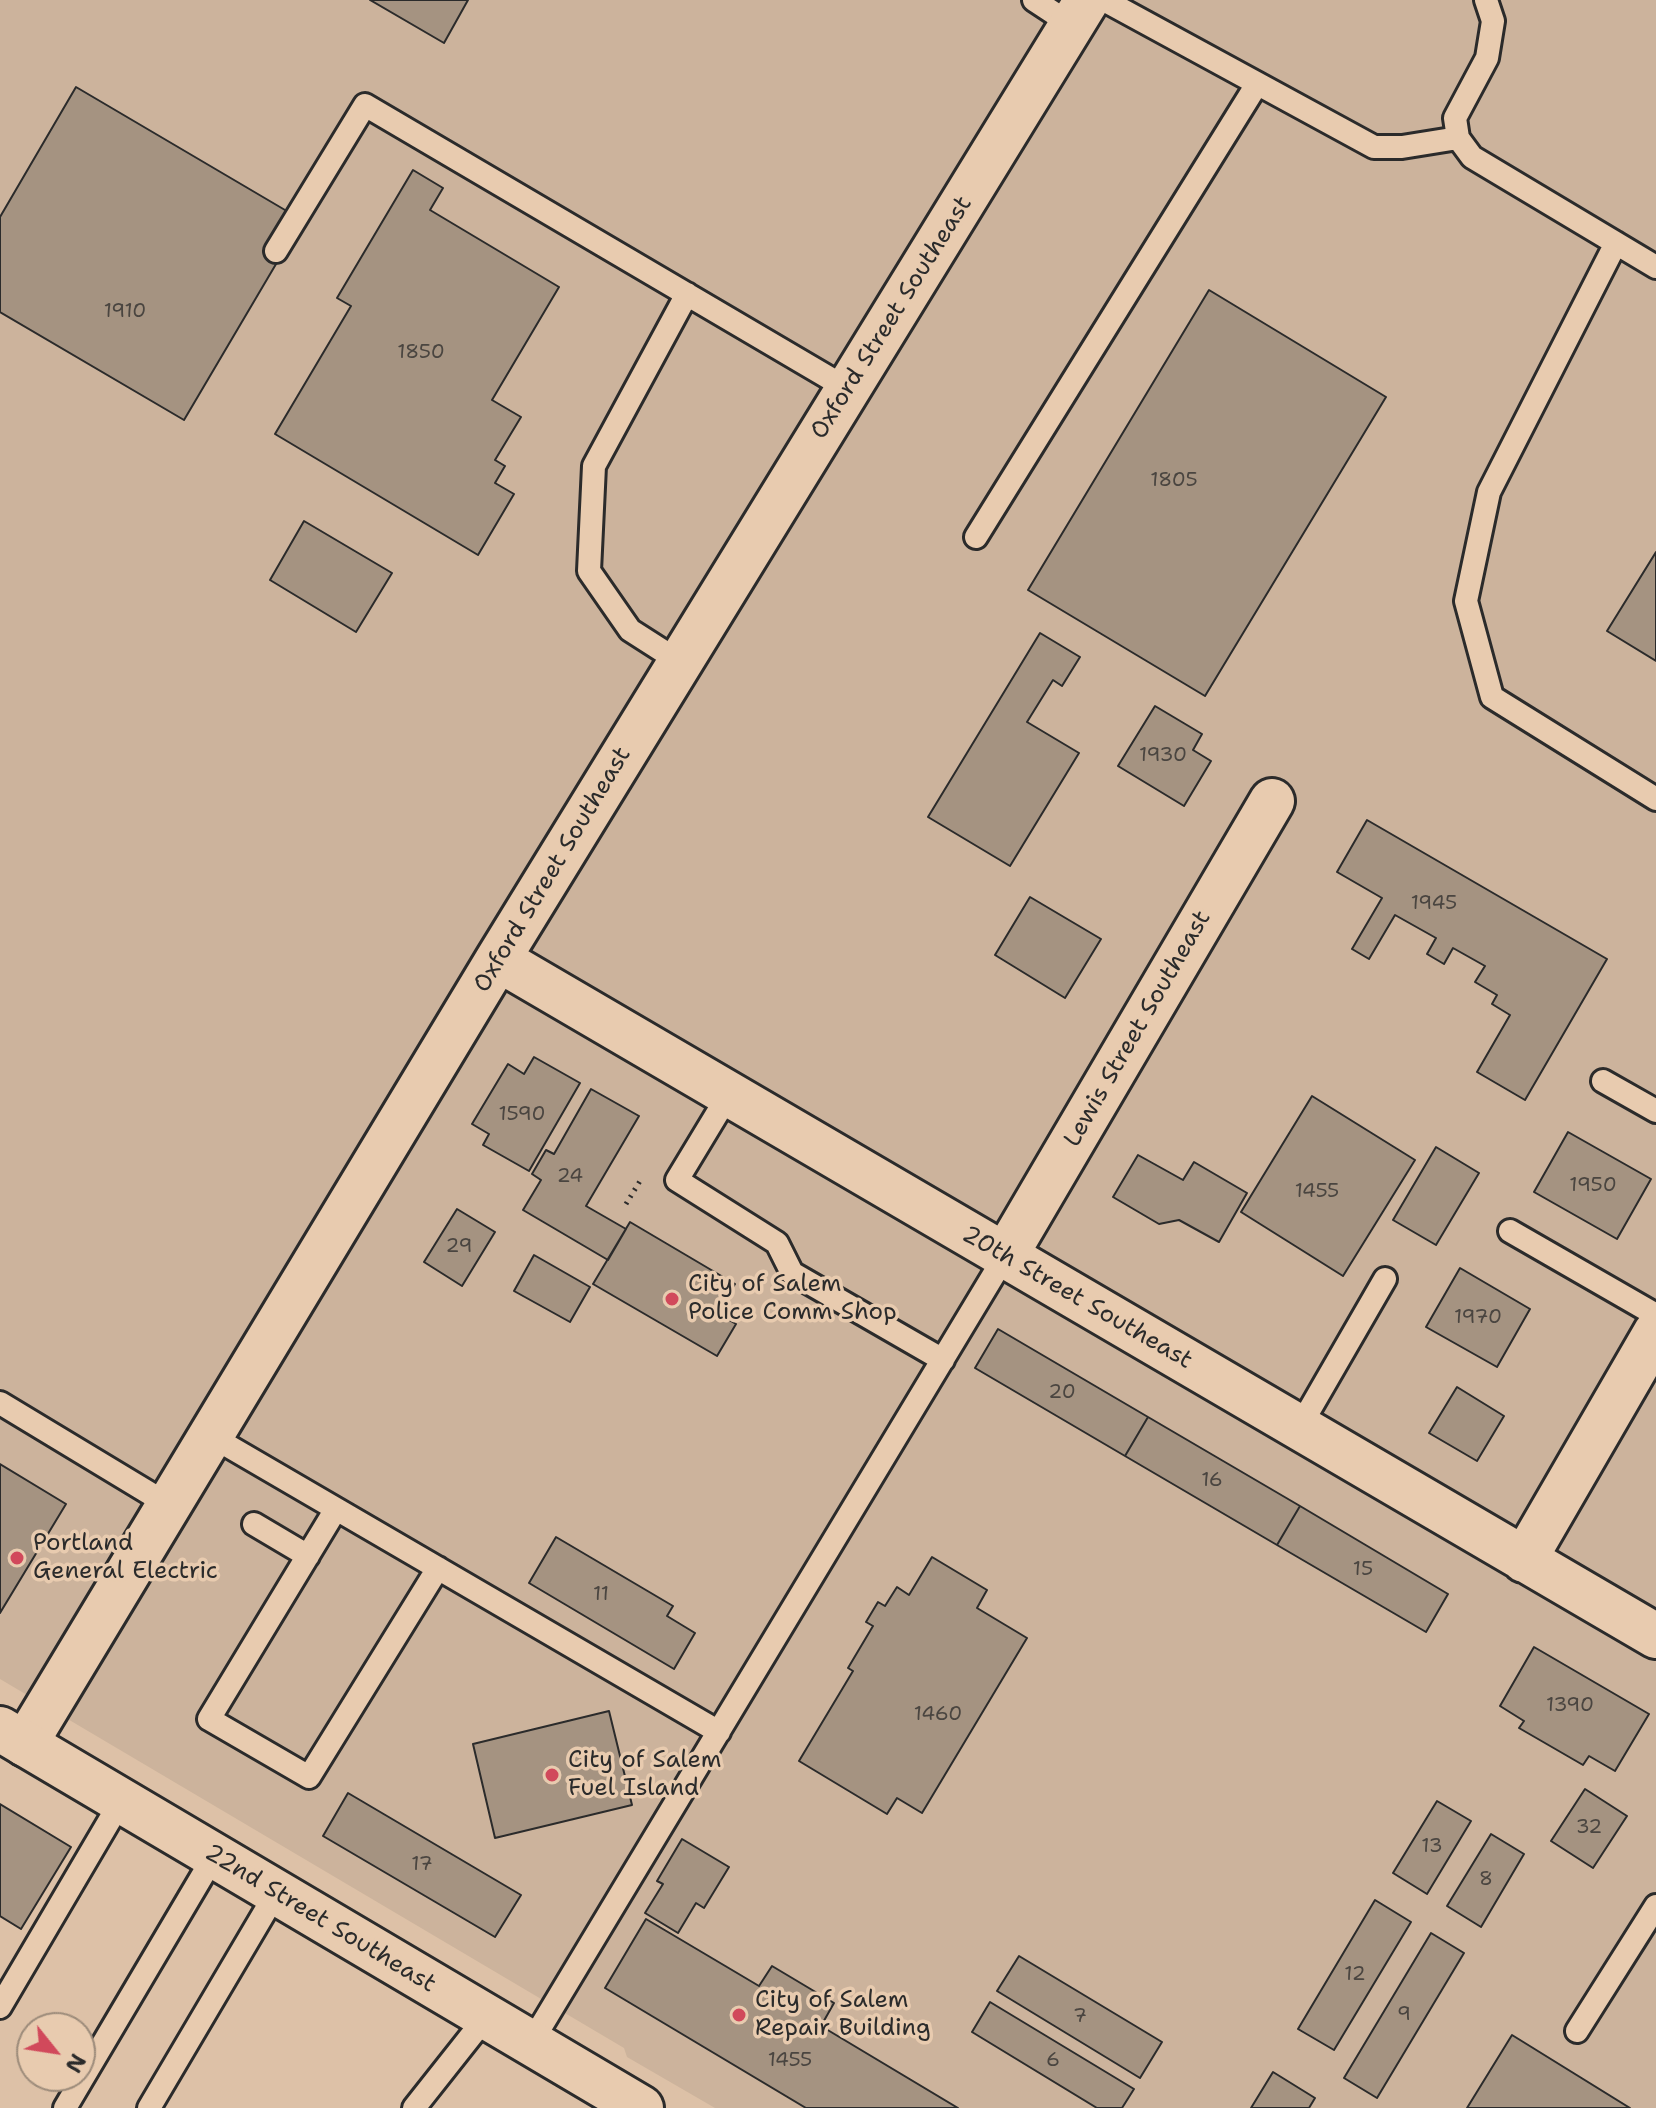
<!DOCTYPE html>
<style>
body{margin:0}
#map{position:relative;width:1656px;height:2108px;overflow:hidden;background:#ddc1a7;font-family:"Shantell Sans",sans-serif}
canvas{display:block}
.north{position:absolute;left:16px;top:2012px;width:80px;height:80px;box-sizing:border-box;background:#e8cbaf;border:2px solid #9c8b7a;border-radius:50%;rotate:120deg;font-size:22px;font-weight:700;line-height:32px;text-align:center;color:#2b2b2b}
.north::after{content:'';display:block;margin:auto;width:28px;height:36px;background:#d1495b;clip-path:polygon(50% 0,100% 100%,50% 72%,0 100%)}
</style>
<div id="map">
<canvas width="1656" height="2108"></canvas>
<div class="north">N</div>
</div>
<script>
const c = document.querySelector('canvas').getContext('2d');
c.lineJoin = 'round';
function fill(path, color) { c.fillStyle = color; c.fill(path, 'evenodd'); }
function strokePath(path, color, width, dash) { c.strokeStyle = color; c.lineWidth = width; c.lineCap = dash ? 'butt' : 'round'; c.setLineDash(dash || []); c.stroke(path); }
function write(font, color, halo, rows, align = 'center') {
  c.font = font + ' "Shantell Sans",sans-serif'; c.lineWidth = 7; c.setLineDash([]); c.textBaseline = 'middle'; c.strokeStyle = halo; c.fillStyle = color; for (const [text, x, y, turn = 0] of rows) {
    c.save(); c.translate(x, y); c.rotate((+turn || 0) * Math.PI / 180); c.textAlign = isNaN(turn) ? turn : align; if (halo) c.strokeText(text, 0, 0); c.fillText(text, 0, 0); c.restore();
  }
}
fill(new Path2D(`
 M0,0H1656V2108H715L627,2057L624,2048L0,1679Z`), '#ccb39c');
const building = new Path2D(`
 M370,0H468L444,43Z
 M76,87L302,220L184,420L0,312V217Z
 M413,170L443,188L430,210L559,287L492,400L521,417L495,460L505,466L495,483L514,494L478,555L275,434L351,306L337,298Z
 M1209,290L1386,397L1205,696L1028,590Z
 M304,521L392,573L356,632L270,580Z
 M1656,552V661L1607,631Z
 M1040,633L1080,657L1062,686L1053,680L1027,722L1079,753L1010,866L928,817Z
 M1155,706L1202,734L1193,750L1211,761L1184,806L1118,766Z
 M1367,820L1607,959L1525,1100L1477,1072L1510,1015L1492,1004L1497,995L1475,982L1485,966L1453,948L1444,964L1427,954L1436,938L1395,915L1369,959L1352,949L1382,898L1337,872Z
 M1030,897L1101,939L1065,998L995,955Z
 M534,1057L580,1083L529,1171L483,1145L489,1134L472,1124L508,1064L524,1074Z
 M591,1089L639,1116L586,1206L626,1229L608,1260L523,1210L541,1180L532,1174L546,1150L554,1154Z
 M1312,1096L1415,1160L1343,1276L1241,1212Z
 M1568,1132L1651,1179L1617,1239L1534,1192Z
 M1436,1147L1479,1173L1436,1245L1393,1220Z
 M1138,1155L1183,1180L1194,1162L1247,1193L1219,1242L1179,1220L1159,1224L1113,1197Z
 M457,1209L495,1232L462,1286L424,1262Z
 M630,1222L735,1284L717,1313L736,1324L717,1356L593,1284Z
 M534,1255L590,1287L570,1322L514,1291Z
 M1460,1268L1530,1309L1497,1367L1426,1327Z
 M998,1329L1148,1417L1125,1456L975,1368Z
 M1457,1387L1504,1416L1477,1461L1429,1433Z
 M1148,1417L1300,1506L1277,1545L1125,1456Z
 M0,1464L66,1504L0,1613Z
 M1300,1506L1448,1594L1426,1632L1277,1545Z
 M556,1537L673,1606L667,1616L695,1633L674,1669L529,1583Z
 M932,1557L987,1590L977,1608L1027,1638L922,1813L897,1798L887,1814L799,1761L853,1671L848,1668L873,1626L866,1622L878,1602L885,1606L897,1587L909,1595Z
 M1534,1647L1649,1714L1615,1771L1589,1756L1583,1765L1519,1728L1524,1721L1500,1706Z
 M609,1711L632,1805L495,1838L473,1744Z
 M1585,1789L1627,1816L1593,1868L1551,1841Z
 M348,1793L521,1895L495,1937L323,1836Z
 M1437,1801L1471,1821L1427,1894L1393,1873Z
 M0,1804L71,1847L21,1929L0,1916Z
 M1491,1834L1524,1854L1481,1927L1447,1906Z
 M682,1839L729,1867L704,1908L696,1903L678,1933L645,1913L663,1884L657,1881Z
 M1375,1900L1411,1922L1334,2050L1298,2029Z
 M646,1919L759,1986L772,1966L834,2003L821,2026L958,2108H806L605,1988Z
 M1431,1933L1464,1953L1377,2098L1344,2078Z
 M1019,1956L1162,2042L1140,2078L997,1991Z
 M990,2002L1134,2089L1122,2108H1097L972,2032Z
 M1512,2035L1630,2108H1467Z
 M1273,2072L1315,2098L1309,2108H1251Z`);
fill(building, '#a59381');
strokePath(building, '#2b2b2b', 2);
const service = new Path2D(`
 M1034,0L1072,25
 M1104,0L1374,147H1402L1458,138
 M1486,0L1493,21L1487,58L1455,118L1458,138L1472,157L1656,267
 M1616,243L1489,492L1466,601L1492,697L1656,799
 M276,251L365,105L848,389
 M976,537L1257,84
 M680,662L630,630L589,571L594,466L687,294
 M1603,1081L1656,1111
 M729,1094L677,1180L777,1243L792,1273L943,1360
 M1510,1231L1656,1315
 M0,1403L169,1505
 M1299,1428L1385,1279
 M211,1436L719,1732
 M336,1509L209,1719L309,1777L438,1568
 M254,1524L308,1556
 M0,2007L121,1801
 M1577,2031L1656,1906
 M531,2043L1005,1256
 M65,2108L214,1856
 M149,2108L276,1893
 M414,2108L486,2017`);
const minor = new Path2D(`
 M498,959L1656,1636
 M1005,1256L1272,801
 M1524,1560L1656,1332
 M25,1744L498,959L1087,0`);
const tertiary = new Path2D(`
 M0,1729L641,2108`);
strokePath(service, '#2b2b2b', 28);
strokePath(minor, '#2b2b2b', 50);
strokePath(tertiary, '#2b2b2b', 50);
strokePath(new Path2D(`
 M626,1204L640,1181`), '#2b2b2b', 5, [2, 6]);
strokePath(service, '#e8cbaf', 22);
strokePath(minor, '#e8cbaf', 44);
strokePath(tertiary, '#e8cbaf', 44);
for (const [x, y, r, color] of [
 [672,1299,8,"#d1495b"],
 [17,1558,8,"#d1495b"],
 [552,1775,8,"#d1495b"],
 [739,2015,8,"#d1495b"]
]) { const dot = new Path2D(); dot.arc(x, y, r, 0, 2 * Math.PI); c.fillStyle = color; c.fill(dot); strokePath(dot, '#e8cbaf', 3); }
write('20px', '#4a4540', null, [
 ["1910",125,312],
 ["1850",421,353],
 ["1805",1174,481],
 ["1930",1163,756],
 ["1945",1434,904],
 ["1590",522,1115],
 ["24",570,1177],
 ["1950",1593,1186],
 ["1455",1317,1192],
 ["29",459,1247],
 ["1970",1478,1318],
 ["20",1062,1393],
 ["16",1212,1481],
 ["15",1363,1570],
 ["11",601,1595],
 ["1390",1570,1706],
 ["1460",938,1715],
 ["32",1589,1828],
 ["13",1432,1847],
 ["17",422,1865],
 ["8",1486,1880],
 ["12",1355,1975],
 ["9",1404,2015],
 ["7",1080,2017],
 ["1455",790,2061],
 ["6",1053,2061]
]);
write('24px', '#2b2b2b', '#e8cbaf', [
 ["Oxford Street Southeast",892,318,-58],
 ["Oxford Street Southeast",553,870,-59],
 ["Lewis Street Southeast",1138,1029,-60],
 ["20th Street Southeast",1077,1298,30],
 ["22nd Street Southeast",320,1919,31]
]);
write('24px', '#2b2b2b', '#e8cbaf', [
 ["City of Salem",688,1285],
 ["Police Comm Shop",688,1313],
 ["Portland",33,1544],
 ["General Electric",33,1572],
 ["City of Salem",568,1761],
 ["Fuel Island",568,1789],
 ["City of Salem",755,2001],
 ["Repair Building",755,2029]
], 'left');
</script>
